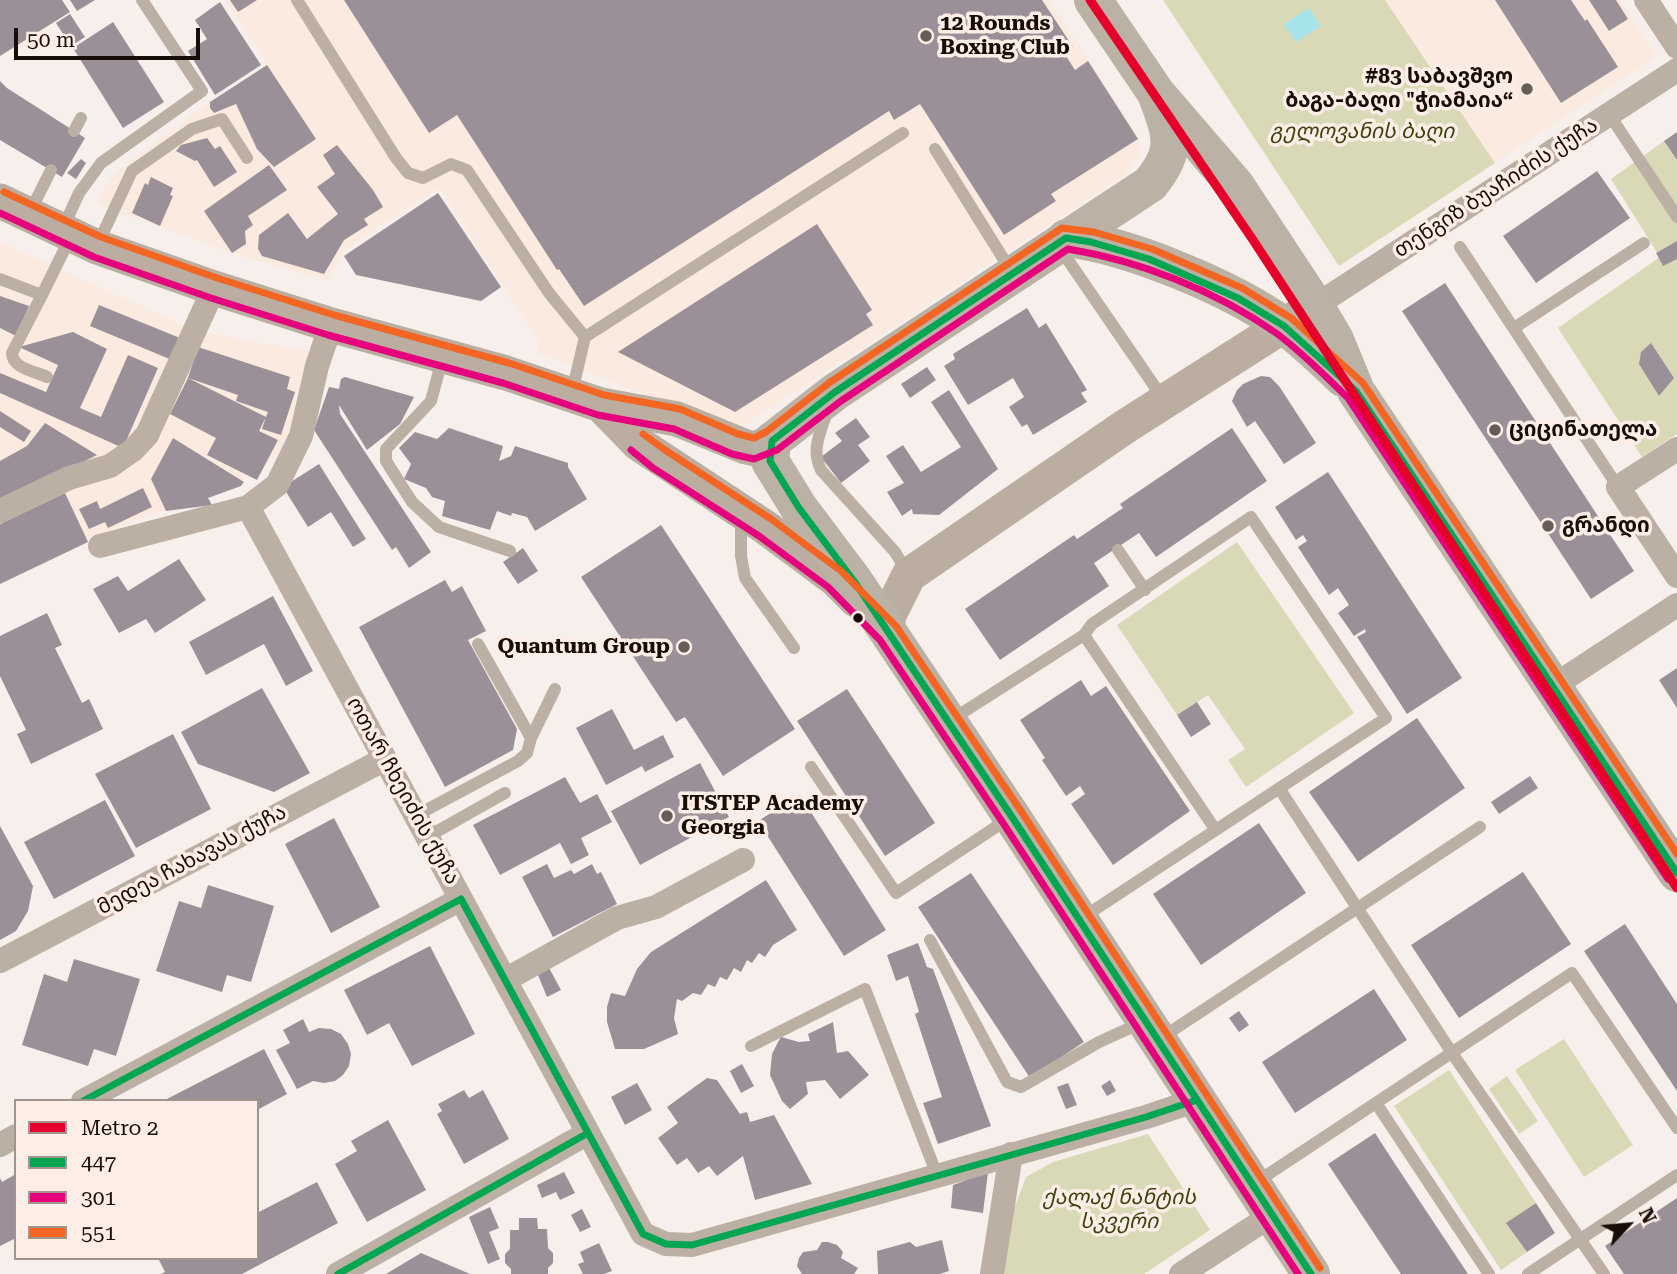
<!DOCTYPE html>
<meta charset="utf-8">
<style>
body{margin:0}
#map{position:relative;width:1677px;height:1274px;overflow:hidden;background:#f7efeb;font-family:"Roboto Serif",serif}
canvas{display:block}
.legend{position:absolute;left:14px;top:1099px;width:245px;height:161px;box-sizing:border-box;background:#fceee6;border:2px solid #a1948d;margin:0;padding:9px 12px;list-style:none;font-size:21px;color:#190e07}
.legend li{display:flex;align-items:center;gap:14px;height:35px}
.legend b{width:35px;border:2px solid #a1948d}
.north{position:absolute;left:1593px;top:1190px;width:70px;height:70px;-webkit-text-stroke:5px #fceee6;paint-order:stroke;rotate:64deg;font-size:19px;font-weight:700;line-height:28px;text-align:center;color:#190e07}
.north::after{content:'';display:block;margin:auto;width:24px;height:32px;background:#190e07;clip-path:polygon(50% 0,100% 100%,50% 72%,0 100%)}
.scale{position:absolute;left:14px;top:28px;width:186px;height:32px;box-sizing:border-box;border:4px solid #190e07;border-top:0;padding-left:9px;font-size:21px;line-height:24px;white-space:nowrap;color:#190e07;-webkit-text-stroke:5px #fceee6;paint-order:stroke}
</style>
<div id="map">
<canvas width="1677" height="1274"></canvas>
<ul class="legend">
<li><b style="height:9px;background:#e4002b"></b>Metro 2</li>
<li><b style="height:9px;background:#00a651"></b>447</li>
<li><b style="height:9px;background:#e5007d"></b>301</li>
<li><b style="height:9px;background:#f26522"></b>551</li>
</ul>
<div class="north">N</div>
<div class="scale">50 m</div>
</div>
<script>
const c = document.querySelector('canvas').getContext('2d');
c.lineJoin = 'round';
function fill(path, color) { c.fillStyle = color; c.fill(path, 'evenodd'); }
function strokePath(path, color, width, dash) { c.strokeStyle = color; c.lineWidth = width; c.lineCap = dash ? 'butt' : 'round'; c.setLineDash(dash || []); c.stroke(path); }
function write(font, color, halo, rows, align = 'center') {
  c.font = font + ' "Roboto Serif","Noto Sans Georgian",serif'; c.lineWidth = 7; c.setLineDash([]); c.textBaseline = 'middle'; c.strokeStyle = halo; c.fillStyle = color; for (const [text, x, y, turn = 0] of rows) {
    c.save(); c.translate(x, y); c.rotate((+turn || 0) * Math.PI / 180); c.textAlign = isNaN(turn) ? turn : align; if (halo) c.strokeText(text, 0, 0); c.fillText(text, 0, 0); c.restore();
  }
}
fill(new Path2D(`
 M225,0H1050L1139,137L1141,153L1124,175L743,426L707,419L538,353V339L439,188L345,249L328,281L232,253L97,204L109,179L128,162L210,102L268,65Z
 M1386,0H1620L1657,56L1495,163Z
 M0,242L196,331L323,354L297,432L262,470L233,485L0,570Z`), '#fbeadf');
fill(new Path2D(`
 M1163,0H1385L1495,163L1339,266Z
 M1664,141L1677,160V434L1642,457L1558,328L1660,257L1611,179Z
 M1237,542L1354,713L1246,787L1228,760L1245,749L1208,695L1177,715L1117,625Z
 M1564,1039L1633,1145L1584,1177L1515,1070Z
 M1449,1070L1536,1203L1507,1223L1527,1252L1501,1270L1394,1106Z
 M1507,1076L1538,1121L1519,1134L1489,1089Z
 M1148,1134L1210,1230L1144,1274H1001L1005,1232L1026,1177L1053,1162Z`), '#d9d9b8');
fill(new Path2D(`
 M1309,8L1321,26L1296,42L1284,24Z`), '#a6e4ea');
fill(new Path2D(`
 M0,0H62L70,12L0,56Z
 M70,0H95L77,11Z
 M230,0H257L238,12Z
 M344,0H1042L1073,47L1064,53L1075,70L1088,61L1138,139L1051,194L1056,201L1004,235L920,104L894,120L889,111L584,306L559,269L557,270L457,115L429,133Z
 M1495,0H1571L1585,21L1587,19L1618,67L1561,103Z
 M1589,0H1616L1628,19L1609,31Z
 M220,2L261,65L215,95L188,51L207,39L195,20Z
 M70,14L85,37L71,46L56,23Z
 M113,22L164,102L123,128L73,48Z
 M267,65L316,139L274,167L257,149L236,104L214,113L210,108V102Z
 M0,81L7,88L85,138L62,177L0,140Z
 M1677,132V160L1664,141Z
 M207,138L215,149L220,146L237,172L214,187L197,160L195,161L176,151L181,145Z
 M337,145L373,190L383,207L364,219L368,225L344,240L324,274L262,256L258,249L259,235L288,213L307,239L338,214L317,187L335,174L323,155Z
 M81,159L86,163L76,179L67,173Z
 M269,165L287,190L248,216L253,225L245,231L246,244L232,253L204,211Z
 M1597,171L1630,218L1536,283L1503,236Z
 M151,177L173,188L170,195L173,196L160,226L132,213L145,183L148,185Z
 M438,193L501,287L481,301L356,275L344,256Z
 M817,224L872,310L866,314L873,325L735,412L618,352Z
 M1677,241V259L1663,266L1656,253Z
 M1445,283L1634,571L1591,599L1402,311Z
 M0,296L29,306L16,336L0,328Z
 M99,305L180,338L172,360L90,326Z
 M1027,308L1039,328L1046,323L1087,390L1081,393L1087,402L1033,435L1027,424L1022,427L1009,407L1024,397L1013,378L968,405L944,366L955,359L953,354Z
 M73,332L107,349L80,408L101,417L128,355L158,368L123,448L0,393V373L46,392L58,365L19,347Z
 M1651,343L1674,378L1659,396L1639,364L1641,352Z
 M198,347L290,377L287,389L295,392L281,435L262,429L266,417L268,412L236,401L238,395L188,378L266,417L259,431L278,440L257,480L207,455L216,438L170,414L188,378Z
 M927,367L936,380L910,398L901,384Z
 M1261,376L1270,377L1279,386L1316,443L1284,464L1255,421L1247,427L1232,401L1237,390L1243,384Z
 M345,377L414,397L400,424L367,450L339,405L340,414L431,552L409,568L396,547L392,550L314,430L329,387L339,389L341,379Z
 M949,390L998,469L939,515L913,514L912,509L902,516L887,492L904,483L886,456L903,445L921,472L961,447L931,402Z
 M0,411L31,431L24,442L0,427Z
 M856,418L870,437L858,445L870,461L841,483L821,457L842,441L835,433Z
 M45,423L97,455L0,504V461L27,446Z
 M449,428L503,446L499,461L511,456L515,446L568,463V467L587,499L535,531L527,517L512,513L511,516L497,511L490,530L442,516L445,501L432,497L426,488L404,479L411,464L399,448L415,432L437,439Z
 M1232,428L1267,481L1156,557L1139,533L1094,563L1109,586L1000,660L965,609L1074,535L1077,539L1123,508L1120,504Z
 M173,438L244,482L241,486L208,498L212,505L166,511L151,479Z
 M319,464L366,539L353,547L331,512L308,527L283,487Z
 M1328,472L1462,678L1407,714L1357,637L1366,632L1365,629L1354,636L1338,613L1349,605L1338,588L1329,595L1298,547L1307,541L1303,535L1296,540L1275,507Z
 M143,488L152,507L108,528L105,522L89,529L79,509L97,501L100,509Z
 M65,493L88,542L0,584V524Z
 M661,525L795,729L723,776L685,717L676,722L581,577Z
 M523,548L538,571L518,584L503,562Z
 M179,559L206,600L155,633L146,619L119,633L93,589L118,576L128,591Z
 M445,580L452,592L462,586L486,631L468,640L517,729L513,750L445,787L359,627Z
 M273,596L313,671L286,686L264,644L206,675L189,642Z
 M47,613L62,645L55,648L82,703L89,699L103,729L31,764L17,734L26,730L0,676V636Z
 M1677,668V708L1659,680Z
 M1081,680L1091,696L1106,686L1190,811L1113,865L1071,804L1085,794L1080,786L1066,796L1042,760L1045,758L1020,720Z
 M262,688L310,773L274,792L198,764L181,732Z
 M847,689L935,823L885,856L797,721Z
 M1197,702L1211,724L1191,737L1177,715Z
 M612,709L634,750L663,735L674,757L645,772L642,766L606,785L576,728Z
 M1417,718L1465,788L1358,862L1309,792Z
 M173,734L211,809L136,848L95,774Z
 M700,763L729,817L640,865L611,811Z
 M1530,776L1538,788L1499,814L1491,802Z
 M565,777L580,803L597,794L612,822L581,838L589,855L571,864L560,843L500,875L473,825Z
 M800,795L886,930L844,956L758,821Z
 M105,800L135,856L54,899L24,842Z
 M334,818L380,907L331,933L285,844Z
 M1259,823L1306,893L1201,965L1153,894Z
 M0,826L33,886L28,911L16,931L0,940Z
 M547,864L554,878L571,870L574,874L592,864L597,874L601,872L617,904L553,937L522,877Z
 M1523,872L1571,944L1459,1018L1411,945Z
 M971,873L1084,1042L1030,1078L918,907Z
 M766,880L797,930L773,945L765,957L759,953L752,963L747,960L741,972L734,968L727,980L720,977L715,987L708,984L701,995L693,993L682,1001L677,999L674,1018L678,1034L644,1049H615L607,1022V1007L611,993L625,996L637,969L651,952Z
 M208,885L274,906L251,982L227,975L222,992L156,971L179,901L201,908Z
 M1625,924L1677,1004V1091L1584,951Z
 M918,943L927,967L933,969L991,1126L938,1144L923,1103L942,1097L915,1014L919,1012L908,976L896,981L887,955Z
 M430,946L475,1034L412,1066L389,1023L367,1035L344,990Z
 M74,959L140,979L116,1056L94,1049L88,1066L22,1045L44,974L67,982Z
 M548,966L561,990L547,997L538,975Z
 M1374,989L1407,1040L1295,1113L1262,1062Z
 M1239,1011L1249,1025L1239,1032L1229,1018Z
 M303,1019L309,1032L319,1028L331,1029L341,1034L348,1044L351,1054L349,1066L343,1075L335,1081L324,1083L313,1081L297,1089L276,1050L290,1043L283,1030Z
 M833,1022L837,1053L848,1051L869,1075L840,1099L825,1080L806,1082L808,1094L790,1109L782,1101L770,1075L772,1054L778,1042L781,1037L799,1042L810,1041L808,1034Z
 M264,1049L287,1094L257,1110V1101H163Z
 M742,1064L754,1086L741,1093L730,1071Z
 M707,1078L717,1080L740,1114L747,1112L750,1122L774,1115L812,1184L755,1200L743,1156L717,1176L709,1166L698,1173L687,1158L677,1165L658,1138L678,1123L667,1107Z
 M1110,1080L1116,1091L1107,1096L1101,1086Z
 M637,1083L652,1110L625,1125L611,1097Z
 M1068,1083L1077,1105L1066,1109L1057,1087Z
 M464,1090L469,1098L483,1090L509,1139L464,1164L437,1114L442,1111L438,1104Z
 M388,1120L426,1190L367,1222L335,1164L357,1151L351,1141Z
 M1375,1133L1395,1164L1468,1274H1401L1328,1164Z
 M564,1172L575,1193L560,1200L556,1192L542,1198L537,1185Z
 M988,1172L983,1213L951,1208L953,1185Z
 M16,1174V1238L0,1246V1178L2,1182Z
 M317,1182L338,1223L242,1274H161L165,1272L158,1258H257V1213Z
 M1677,1198V1274H1624L1605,1246Z
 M1536,1203L1555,1233L1527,1252L1506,1223Z
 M490,1207L499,1228L489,1232L500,1259L488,1264L469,1217Z
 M582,1209L591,1227L580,1232L571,1215Z
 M519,1218H537L538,1229H547L548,1248L553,1253V1263L548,1268V1274H511V1269L505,1263V1254L510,1249V1230H519Z
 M942,1240L949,1271L940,1274H878L877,1251L910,1242L916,1247Z
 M822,1242H828L837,1245L843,1252L841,1258L858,1268L854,1274H802L797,1266L799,1258L803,1252L817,1250Z
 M599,1243L612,1271L604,1274H583L578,1264L584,1262L580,1252Z
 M421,1253L470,1274H386Z`), '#9b9097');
strokePath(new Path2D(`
 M297,0L396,158L408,173L423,178L451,164L467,170L549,293L585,337
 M1609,114L1677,217
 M74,131L81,118
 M935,149L1011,271
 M30,212L51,170
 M63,228L79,193L101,163L202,91L142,0
 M97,246L132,171L192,129L222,119L247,158
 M1059,247L1164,400
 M1460,247L1618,487
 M0,279L42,295L71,236
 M42,295L12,353C12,368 34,371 47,377
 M1514,328L1644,243
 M443,356L431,401L386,449V461L412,502L439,527L510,551
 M572,392L585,337L903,133
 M827,412C820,433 811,450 821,470L895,552L907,572
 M741,518V556L745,578L794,648
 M1118,550L1145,590
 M1084,635L1215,829
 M951,720L1084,635L1092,624L1251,517L1386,718L1082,918
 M531,738L555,689
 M811,767L896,893L1008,819
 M1279,788L1452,1053L1604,1274
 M415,816L518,761L527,753L531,738L478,644
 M427,837L505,793
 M930,940L1007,1082L1021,1087L1099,1042L1143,1022
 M1161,1038L1480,827
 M751,1046L865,989L937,1175
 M1376,1103L1489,1274
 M1255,1183L1572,973L1677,1128
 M1528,1274L1677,1175`), '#bcafa3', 12);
strokePath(new Path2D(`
 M1646,0L1677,47
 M1315,306L1677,70
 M1677,449L1618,487L1677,576
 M248,507L643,1234L666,1244L692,1245L1146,1117L1197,1100
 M0,511L69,478L110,466L133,450L147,435L214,288
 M100,546L248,507L277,485L301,436L317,366L331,325
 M1552,687L1677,605
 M0,961L385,759
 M505,980L617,918L656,907L743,860
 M83,1101L461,899
 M0,1145L16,1136
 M338,1274L588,1133
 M992,1274L1011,1154
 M1181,1274L1272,1215`), '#bcafa3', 24);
strokePath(new Path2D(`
 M0,201L97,247L214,288L331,325L506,373L601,405L677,419L746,447L755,449L772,441
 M601,405L639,444L765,527L835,579L856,600
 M888,633V617L909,575L1126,426L1305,312`), '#bbaea0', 35);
strokePath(new Path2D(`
 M1093,0L1156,93L1236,186L1315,306L1335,340L1356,391L1677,873
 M1156,93C1170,133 1180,148 1150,184L835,392L772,441L770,461L799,508L854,581L1012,817L1311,1274
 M1066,238C1129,245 1231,288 1283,325C1305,341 1324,360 1343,378`), '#bcb1a5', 38);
strokePath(new Path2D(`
 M83,1101L461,899L643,1234L666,1244L692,1245L1146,1117L1197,1100
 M338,1274L588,1133
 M1311,1274L1012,817L854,581L799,508L770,461L772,441L835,392L1066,238L1091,242L1149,259L1238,298L1284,326L1356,391L1677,873`), '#00a651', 7);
strokePath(new Path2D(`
 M0,213L94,257L211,298L328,335L503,383L598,415L674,429L732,454L754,459L777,450L841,401L1068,249C1141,261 1216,291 1276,333C1302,352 1325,376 1348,398L1668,879
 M631,450L653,468L759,536L828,587L880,640L1003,823L1298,1274`), '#e5007d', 7);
strokePath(new Path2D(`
 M4,192L101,237L217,278L334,315L509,363L604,395L680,409L738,434L754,438L766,432L829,383L1062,228L1094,232L1152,249L1242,288L1291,318L1363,383L1677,854
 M643,434L665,450L771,519L841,571L896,626L1021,811L1320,1268`), '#f26522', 7);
strokePath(new Path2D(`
 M1090,0L1253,240L1677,888`), '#e4002b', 9);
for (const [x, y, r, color] of [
 [926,36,7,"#675d57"],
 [1527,89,7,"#675d57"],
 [1495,430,7,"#675d57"],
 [1548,526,7,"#675d57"],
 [858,618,6,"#190e07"],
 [684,647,7,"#675d57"],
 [667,816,7,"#675d57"]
]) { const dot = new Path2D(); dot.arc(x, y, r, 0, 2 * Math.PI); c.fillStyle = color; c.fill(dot); strokePath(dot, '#fceee6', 2.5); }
write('bold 21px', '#190e07', '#fceee6', [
 ["12 Rounds",940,24],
 ["Boxing Club",940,48],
 ["#83 საბავშვო",1513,77,"right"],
 ["ბაგა-ბაღი \"ჭიამაია“",1513,101,"right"],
 ["ციცინათელა",1509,430],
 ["გრანდი",1562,526],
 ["Quantum Group",670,647,"right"],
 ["ITSTEP Academy",681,804],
 ["Georgia",681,828]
], 'left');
write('italic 21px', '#3c410c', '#fceee6', [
 ["გელოვანის ბაღი",1362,132],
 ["ქალაქ ნანტის",1119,1198],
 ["სკვერი",1119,1222]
]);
write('21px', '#190e07', '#fceee6', [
 ["თენგიზ ბუაჩიძის ქუჩა",1496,188,-33],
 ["ოთარ ჩხეიძის ქუჩა",403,791,61],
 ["მედეა ჩახავას ქუჩა",192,860,-28]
]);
</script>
